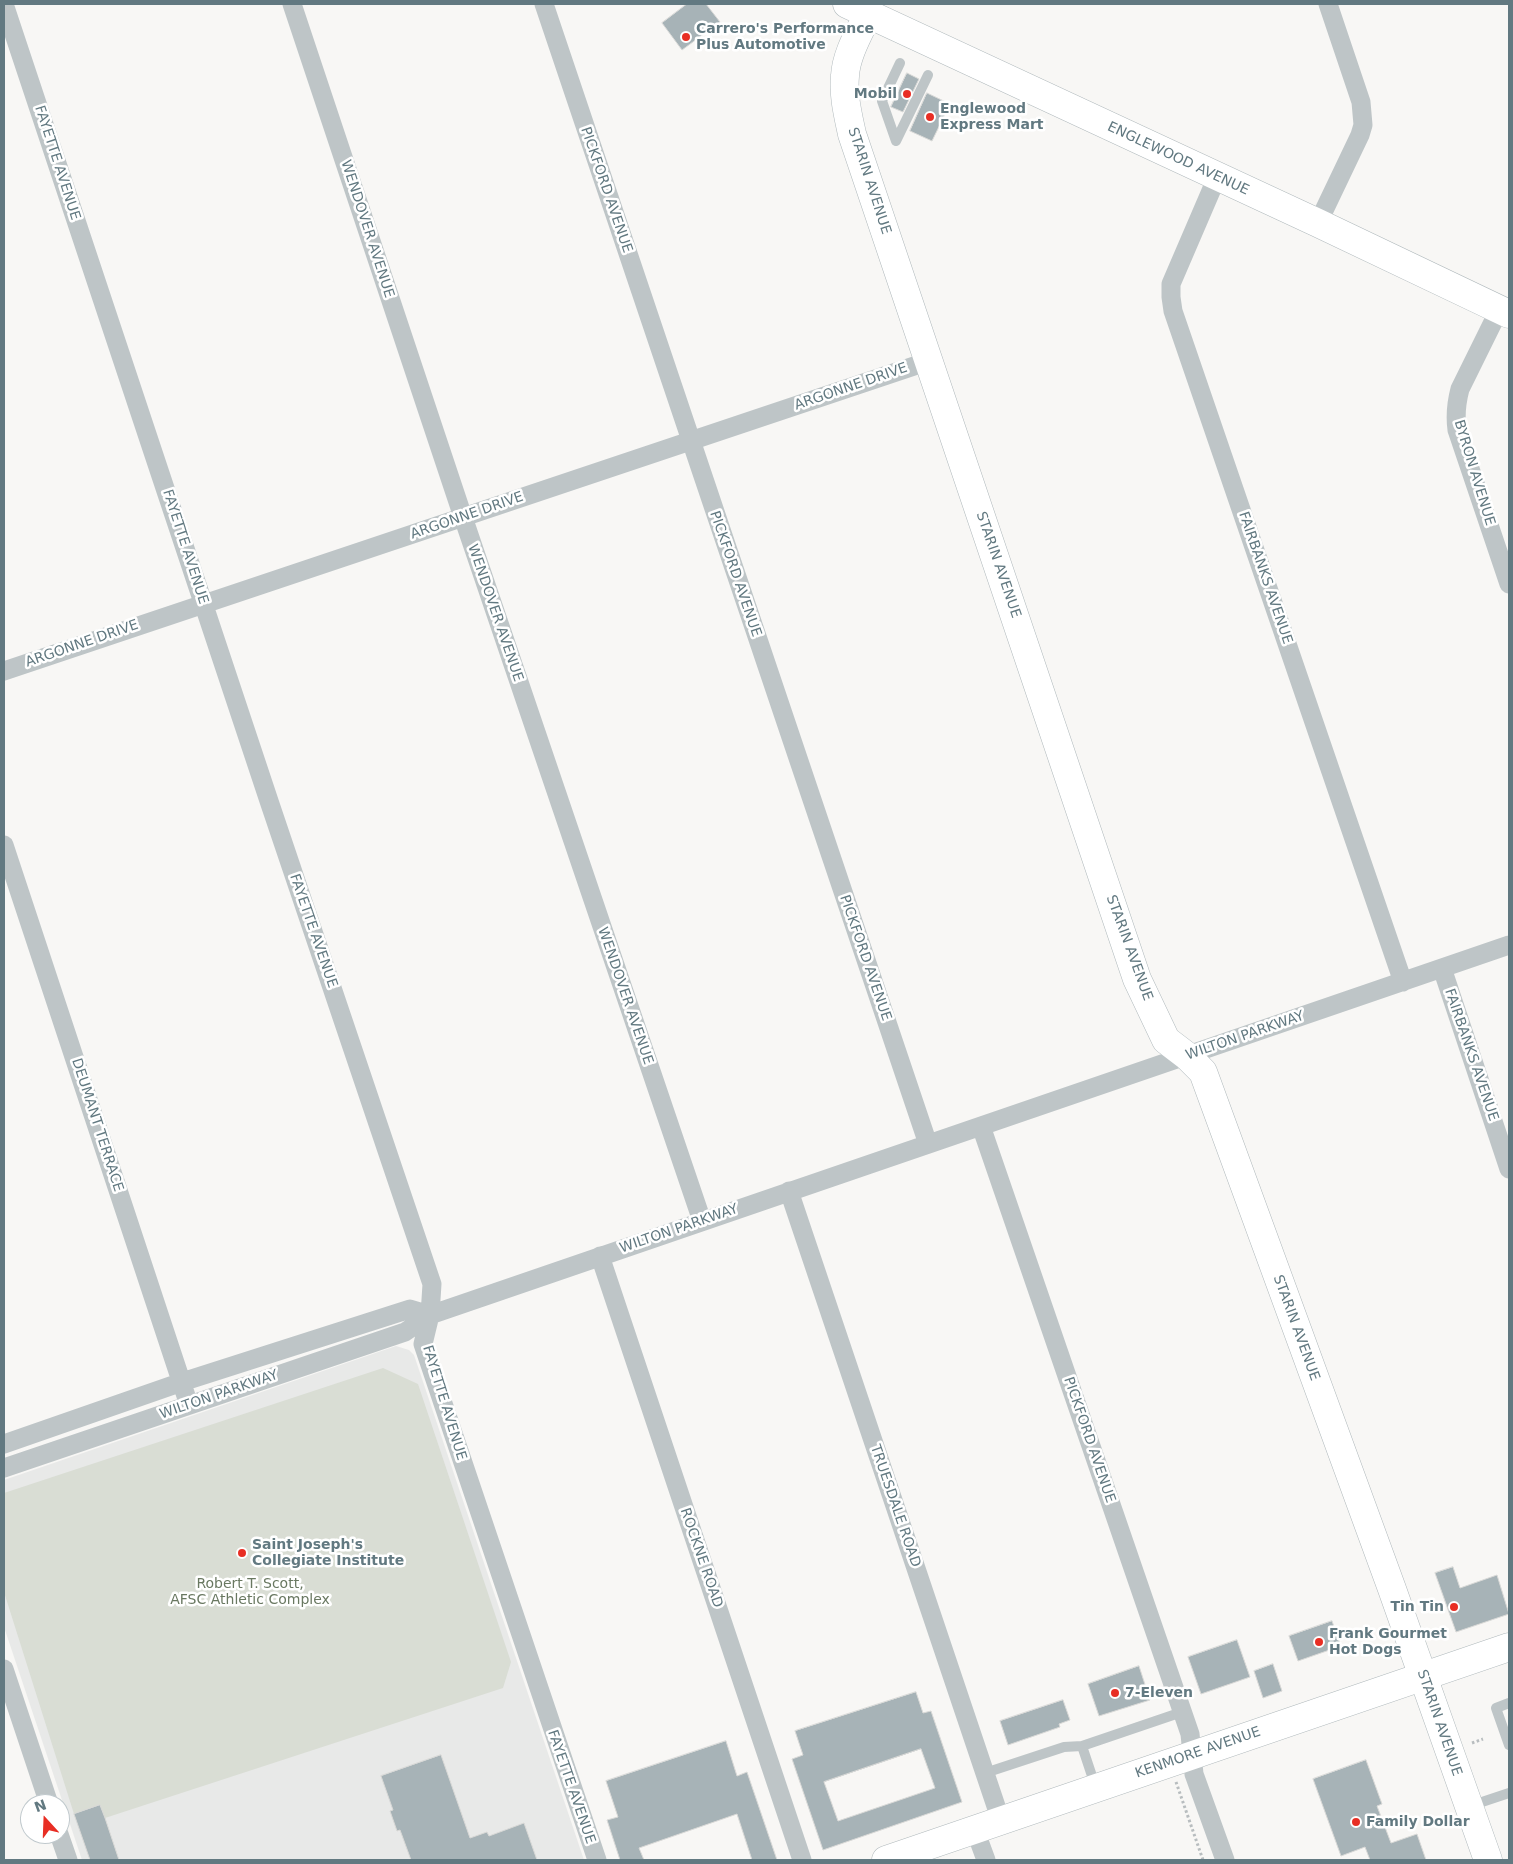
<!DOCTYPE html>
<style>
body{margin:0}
#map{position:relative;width:1513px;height:1864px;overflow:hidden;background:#f8f7f5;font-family:"DejaVu Sans",sans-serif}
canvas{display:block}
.frame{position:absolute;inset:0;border:5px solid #627981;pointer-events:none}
.north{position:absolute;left:20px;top:1794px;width:50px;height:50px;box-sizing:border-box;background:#fff;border:1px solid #c0c9cd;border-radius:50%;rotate:340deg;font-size:14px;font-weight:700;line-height:20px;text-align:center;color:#627981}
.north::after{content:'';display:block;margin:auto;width:18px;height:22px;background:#e82e24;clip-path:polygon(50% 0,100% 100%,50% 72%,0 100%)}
</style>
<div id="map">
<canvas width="1513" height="1864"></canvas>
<div class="frame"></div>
<div class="north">N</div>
</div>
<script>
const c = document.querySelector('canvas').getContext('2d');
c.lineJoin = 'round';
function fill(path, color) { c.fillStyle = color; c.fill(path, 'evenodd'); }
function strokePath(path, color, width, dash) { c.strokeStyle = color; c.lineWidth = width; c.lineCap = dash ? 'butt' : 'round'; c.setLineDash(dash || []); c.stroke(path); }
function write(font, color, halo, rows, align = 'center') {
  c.font = font + ' "DejaVu Sans",sans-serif'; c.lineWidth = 5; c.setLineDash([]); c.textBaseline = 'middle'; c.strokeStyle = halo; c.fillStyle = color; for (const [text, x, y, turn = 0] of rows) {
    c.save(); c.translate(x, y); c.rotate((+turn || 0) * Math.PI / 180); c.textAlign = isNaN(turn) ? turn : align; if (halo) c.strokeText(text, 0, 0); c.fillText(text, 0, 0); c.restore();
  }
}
fill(new Path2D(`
 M396,1346L409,1350L414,1355L584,1860H82L4,1627V1480Z`), '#e8e9e8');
fill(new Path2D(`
 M383,1368L418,1384L511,1662L503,1688L105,1818L100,1805L74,1814L4,1592V1493Z`), '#d9ddd4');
const building = new Path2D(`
 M687,4H706L720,22L682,50L662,23Z
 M907,73L919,79L903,112L891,107Z
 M927,93L950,104L932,141L910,131Z
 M1453,1567L1460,1588L1497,1575L1509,1614L1456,1632L1435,1573Z
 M1332,1621L1341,1646L1298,1661L1289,1636Z
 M1237,1640L1250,1677L1201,1694L1188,1657Z
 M1273,1664L1282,1691L1263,1698L1254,1671Z
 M1139,1666L1150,1700L1099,1716L1088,1684Z
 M916,1692L923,1713L931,1711L962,1802L823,1850L792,1759L803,1755L795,1731ZM921,1749L935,1788L838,1821L824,1782Z
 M1063,1700L1070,1720L1059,1724L1060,1727L1008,1745L1000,1721Z
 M726,1741L737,1776L747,1772L777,1860H752L737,1814L639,1848L644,1860H620L607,1820L618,1817L606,1781Z
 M441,1755L470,1838L487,1832L489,1836L524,1823L537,1860H411L400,1830L397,1831L390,1811L393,1810L381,1776Z
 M1366,1760L1382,1804L1377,1806L1391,1843L1417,1834L1426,1860H1370L1365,1847L1341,1856L1313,1779Z
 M100,1805L105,1818L119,1860H90L74,1814Z`);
fill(building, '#a7b3b7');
strokePath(building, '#d9d9d7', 1);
const secondary = new Path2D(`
 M847,4L1318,223L1509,314
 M868,14C859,33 846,55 845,76C843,96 848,115 852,134L1137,979L1166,1040L1187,1056L1203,1072L1392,1589L1488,1860
 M886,1860L1509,1647`);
strokePath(secondary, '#b0b9bc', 29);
strokePath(new Path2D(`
 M1472,1743L1483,1739
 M1176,1782L1203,1860`), '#b8bdbf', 3, [2.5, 2.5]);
strokePath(new Path2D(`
 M896,141L882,101L900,63
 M896,141L928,75
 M1509,1703L1496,1708L1509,1745
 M1082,1746L1096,1788
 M985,1773L1064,1747L1082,1746L1182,1712
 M1470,1806L1509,1793`), '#bec5c7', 10);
strokePath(new Path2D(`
 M4,4L270,804L432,1284L430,1315L423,1344L597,1860
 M292,4L463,517L702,1221
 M544,4L928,1144
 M1217,177L1171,284V297L1173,311L1403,982
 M1318,223L1360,135L1363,125L1361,102L1328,4
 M1499,310L1460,389C1456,404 1455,415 1457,430L1509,584
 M4,671L929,361
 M4,845L189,1405
 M1442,968L1509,1169
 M981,1126L1190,1734L1194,1774L1225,1860
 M789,1191L1001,1821
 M600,1256L802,1860
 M4,1444L182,1382L410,1309L430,1315
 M4,1468L405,1332L430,1315L1509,945
 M4,1669L49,1804
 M975,1830L986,1860
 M59,1834L68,1860`), '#bec5c7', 19);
strokePath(secondary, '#fff', 28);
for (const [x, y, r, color] of [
 [686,37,5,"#e82e24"],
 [907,94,5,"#e82e24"],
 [930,117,5,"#e82e24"],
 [242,1553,5,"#e82e24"],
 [1454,1607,5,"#e82e24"],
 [1319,1642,5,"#e82e24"],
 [1115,1693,5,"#e82e24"],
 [1356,1822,5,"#e82e24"]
]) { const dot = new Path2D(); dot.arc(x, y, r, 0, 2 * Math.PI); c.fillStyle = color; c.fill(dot); strokePath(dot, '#fff', 2); }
write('bold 14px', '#627981', '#fff', [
 ["Carrero's Performance",696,29],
 ["Plus Automotive",696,45],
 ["Mobil",897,94,"right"],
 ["Englewood",940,109],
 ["Express Mart",940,125],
 ["Saint Joseph's",252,1545],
 ["Collegiate Institute",252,1561],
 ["Tin Tin",1444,1607,"right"],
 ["Frank Gourmet",1329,1634],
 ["Hot Dogs",1329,1650],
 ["7-Eleven",1125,1693],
 ["Family Dollar",1366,1822]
], 'left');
write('14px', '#627981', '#fff', [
 ["ENGLEWOOD AVENUE",1178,159,25],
 ["FAYETTE AVENUE",57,163,72],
 ["STARIN AVENUE",869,181,72],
 ["PICKFORD AVENUE",606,190,71],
 ["WENDOVER AVENUE",367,229,72],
 ["ARGONNE DRIVE",851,387,-19],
 ["BYRON AVENUE",1474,473,73],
 ["ARGONNE DRIVE",467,516,-19],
 ["FAYETTE AVENUE",185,547,72],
 ["STARIN AVENUE",998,565,71],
 ["PICKFORD AVENUE",735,574,71],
 ["FAIRBANKS AVENUE",1265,578,71],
 ["WENDOVER AVENUE",495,613,71],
 ["ARGONNE DRIVE",82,644,-19],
 ["FAYETTE AVENUE",313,931,71],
 ["STARIN AVENUE",1129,948,70],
 ["PICKFORD AVENUE",865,958,71],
 ["WENDOVER AVENUE",625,996,71],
 ["WILTON PARKWAY",1245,1036,-19],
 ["FAIRBANKS AVENUE",1471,1055,71],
 ["DEUMANT TERRACE",97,1125,72],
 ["WILTON PARKWAY",679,1229,-19],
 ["STARIN AVENUE",1296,1328,70],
 ["WILTON PARKWAY",219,1395,-19],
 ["FAYETTE AVENUE",444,1403,73],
 ["PICKFORD AVENUE",1089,1440,71],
 ["TRUESDALE ROAD",895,1506,71],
 ["ROCKNE ROAD",701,1558,71],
 ["STARIN AVENUE",1439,1723,71],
 ["KENMORE AVENUE",1198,1753,-19],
 ["FAYETTE AVENUE",571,1787,71]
]);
write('14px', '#697861', '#fff', [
 ["Robert T. Scott,",250,1584],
 ["AFSC Athletic Complex",250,1600]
]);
</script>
